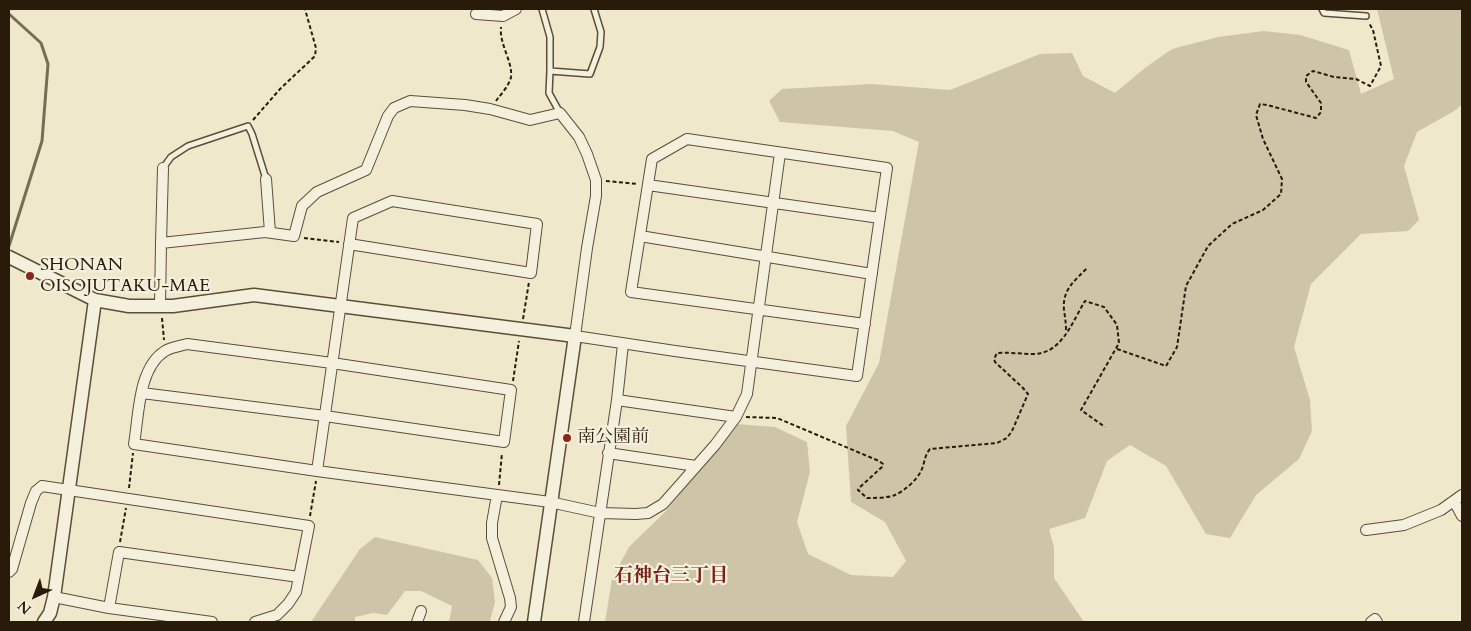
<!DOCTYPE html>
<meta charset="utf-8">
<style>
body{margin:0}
#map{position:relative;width:1471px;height:631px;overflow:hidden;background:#f0e8ca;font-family:Cardo,serif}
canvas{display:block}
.frame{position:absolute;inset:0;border:10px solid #291b09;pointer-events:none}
.north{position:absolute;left:10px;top:571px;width:50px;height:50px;-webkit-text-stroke:4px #f5f0dd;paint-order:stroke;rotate:223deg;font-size:14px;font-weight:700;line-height:20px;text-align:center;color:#291b09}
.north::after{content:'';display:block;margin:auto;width:18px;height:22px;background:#291b09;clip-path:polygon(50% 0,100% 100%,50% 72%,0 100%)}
</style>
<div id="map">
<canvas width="1471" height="631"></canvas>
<div class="frame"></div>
<div class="north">N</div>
</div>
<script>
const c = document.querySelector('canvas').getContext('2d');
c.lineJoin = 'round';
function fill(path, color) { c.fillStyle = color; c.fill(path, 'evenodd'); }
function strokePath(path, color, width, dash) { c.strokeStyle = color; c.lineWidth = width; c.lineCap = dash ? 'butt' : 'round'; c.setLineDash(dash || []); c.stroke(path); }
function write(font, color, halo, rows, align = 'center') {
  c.font = font + ' Cardo,"Noto Serif JP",serif'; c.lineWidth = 4.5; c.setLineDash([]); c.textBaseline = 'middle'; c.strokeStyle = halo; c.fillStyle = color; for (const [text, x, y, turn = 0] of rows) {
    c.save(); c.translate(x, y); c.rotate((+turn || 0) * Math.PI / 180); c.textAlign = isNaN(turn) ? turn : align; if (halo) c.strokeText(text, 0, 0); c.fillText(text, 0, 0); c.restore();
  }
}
fill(new Path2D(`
 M1377,9H1462V104L1456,110L1417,132L1404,166L1419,220L1408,231L1361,234L1311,284L1294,347L1310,400L1312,431L1299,459L1256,495L1230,538L1206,534L1166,466L1130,445L1107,461L1085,518L1049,529L1054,547V578L1084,622H605L612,579L629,547L665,512L736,424L775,427L807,442L810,472L797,522L808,554L851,575L893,577L906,561L885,522L851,502L846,426L879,363L919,142L893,131L780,122L769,101L782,89L872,84L950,90L1040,54L1072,53L1083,76L1115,93L1145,68L1172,49L1218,37L1264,31L1300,35L1349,50L1361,94L1394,79Z
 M375,537L478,560L492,578L495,602L490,621L449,622L452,606L421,591H405L387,615L373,613L355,617V622H311L360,549Z`), '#cec5a9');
strokePath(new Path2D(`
 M9,14L41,43L48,64L42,141L9,246`), '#786c55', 3);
const service = new Path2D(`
 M542,9L550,37V71
 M1322,9L1324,13L1366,16
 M560,113L549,93L550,71L590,74L600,47L601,32L594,9
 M163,168L171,157L188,146L248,126L252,134L266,179`);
const minor = new Path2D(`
 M476,14L503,16L516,9
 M266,179L270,232
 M648,185L880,218
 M640,236L872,274
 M161,243L163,168
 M160,306L161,243L265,232L294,236L302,206L317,192L366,170L388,116L394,108L410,101L465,105L490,109L530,120L560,113L579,137L587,154L596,180V196L587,248L575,336L675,351L857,376L887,168L687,139L652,159L631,292L865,324
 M142,393L325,416L504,442L511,390L332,363L187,344C180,346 171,347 165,351C138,368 139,415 134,444L317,471L550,502L600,513L636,514L648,513L663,504L715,445L736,417L747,394L780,153
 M617,400L736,417
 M608,453L696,466
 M317,471C329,386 341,302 353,218L392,201L537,224L531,273L349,244
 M497,495L492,523V538L510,598L511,607L504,622
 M1454,501L1462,516
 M1366,530L1404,525L1441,510L1462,495
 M9,572L12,569L31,503L36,491L42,486L309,526L296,592L288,604L277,615L255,622
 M54,597L109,608L212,622
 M109,608L119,552L299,577
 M417,622L421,611
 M584,622L617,400L623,344
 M1371,622L1375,619L1377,622`);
const tertiary = new Path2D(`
 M9,257L95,300L129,306H173L254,295L575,336L534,622
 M44,622L50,613L54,597L95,300`);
strokePath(service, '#5b4e39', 8);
strokePath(minor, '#5b4e39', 12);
strokePath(tertiary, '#5b4e39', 15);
strokePath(new Path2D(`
 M496,101C501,94 509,86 511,77C513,62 499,44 501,27
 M253,120L280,89L315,56L316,48L305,9
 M606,181L638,184
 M304,238L339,242
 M162,318L164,340
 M523,319L529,282
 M1066,330C1066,323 1065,317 1064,310C1062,289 1075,281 1088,267
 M1117,349L1166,366L1177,347L1186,286L1208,246L1232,224L1263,210L1281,194L1282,179L1263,139L1256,115L1260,104L1267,105L1316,118L1321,112V103L1306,82V76L1313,71L1334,77L1356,79L1370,86L1381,66L1373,30L1369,23
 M513,381L519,341
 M746,417L777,418L879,461L883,464L882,467L859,488L858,490L867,498C876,498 887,498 895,495C904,491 917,480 921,471C925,463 924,456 930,449L997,443L1007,438L1012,431L1028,394L1023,388L995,362L994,359L997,353C1009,352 1021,354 1033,354C1062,354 1072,322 1085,301L1104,307L1117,325L1119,343L1081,410L1105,427
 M499,485L502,453
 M129,488L133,453
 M310,516L316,481
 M120,542L126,508`), '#291b09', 2, [4, 2.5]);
strokePath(service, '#f5f0dd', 5);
strokePath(minor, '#f5f0dd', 10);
strokePath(tertiary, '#f5f0dd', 12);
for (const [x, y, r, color] of [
 [30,276,5,"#8f2418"],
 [567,438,5,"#8f2418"]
]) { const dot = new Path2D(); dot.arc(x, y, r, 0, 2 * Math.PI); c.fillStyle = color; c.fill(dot); strokePath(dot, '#f5f0dd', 2); }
write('18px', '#291b09', '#f5f0dd', [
 ["SHONAN",40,266],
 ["OISOJUTAKU-MAE",40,287],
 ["南公園前",577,438]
], 'left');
write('bold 19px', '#7a1f14', '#f5f0dd', [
 ["石神台三丁目",671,577]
]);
</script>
